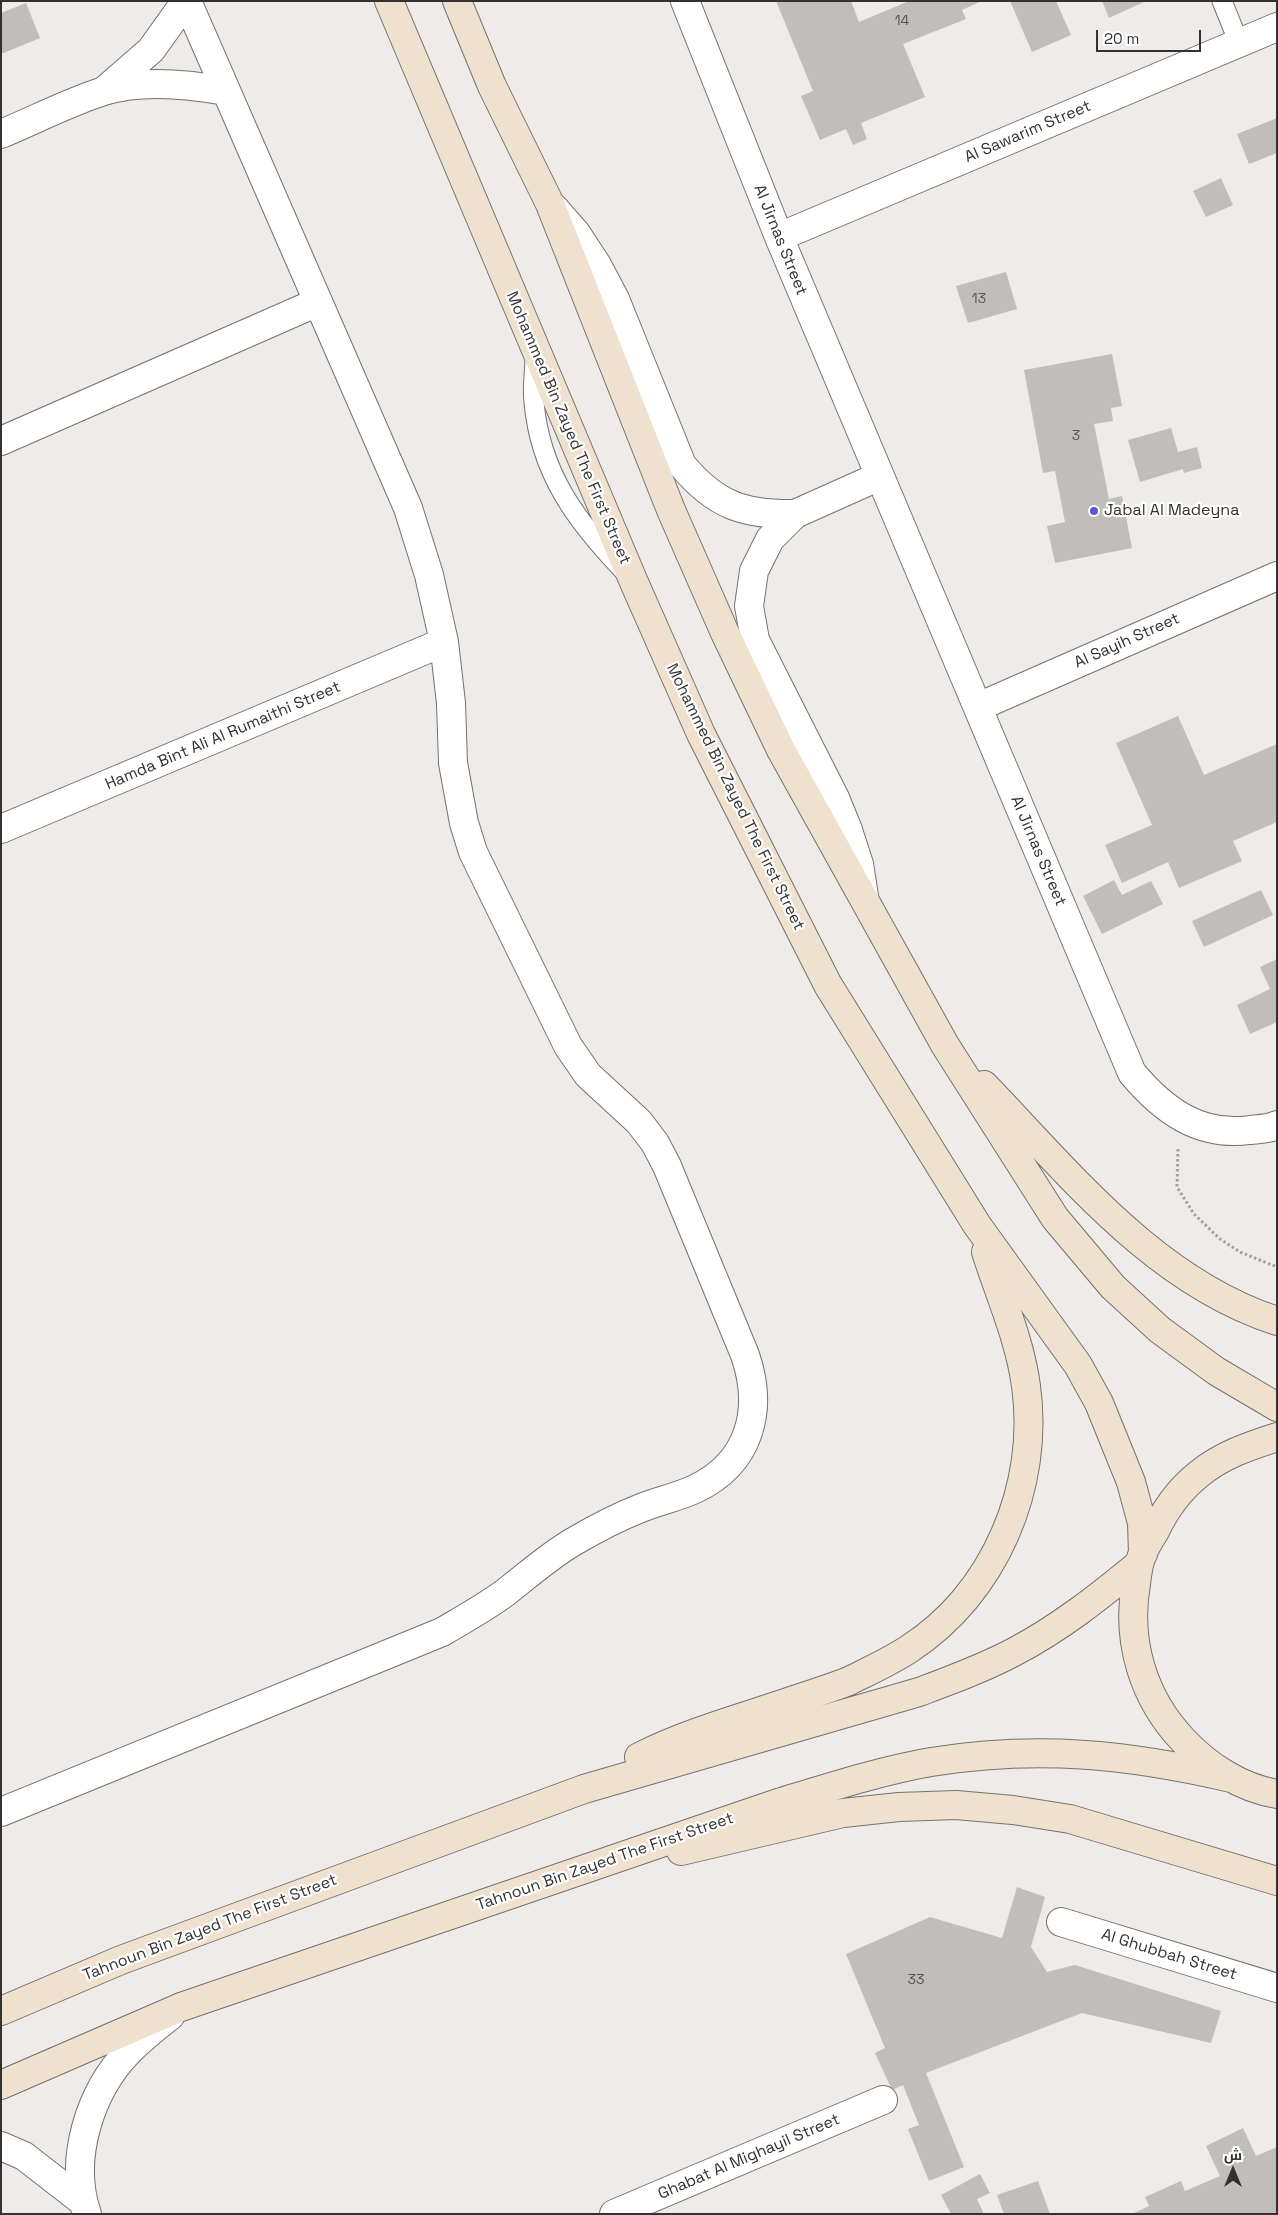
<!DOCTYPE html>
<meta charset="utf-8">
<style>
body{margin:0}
#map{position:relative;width:1278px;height:2215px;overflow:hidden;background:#eeebe8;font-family:"Space Grotesk",Cairo,sans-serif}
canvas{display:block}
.frame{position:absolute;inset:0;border:2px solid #343231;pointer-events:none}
.north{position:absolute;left:1208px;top:2145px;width:50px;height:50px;-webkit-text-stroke:4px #fff;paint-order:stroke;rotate:0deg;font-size:14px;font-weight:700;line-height:20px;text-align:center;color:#343231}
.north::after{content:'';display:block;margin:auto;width:18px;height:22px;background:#343231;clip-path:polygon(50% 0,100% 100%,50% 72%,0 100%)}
.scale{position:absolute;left:1096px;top:30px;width:105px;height:22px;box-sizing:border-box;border:2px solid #343231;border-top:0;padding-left:6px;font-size:15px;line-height:18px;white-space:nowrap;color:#343231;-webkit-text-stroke:4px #fff;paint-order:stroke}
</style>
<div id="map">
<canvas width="1278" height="2215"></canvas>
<div class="frame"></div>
<div class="north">ش</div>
<div class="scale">20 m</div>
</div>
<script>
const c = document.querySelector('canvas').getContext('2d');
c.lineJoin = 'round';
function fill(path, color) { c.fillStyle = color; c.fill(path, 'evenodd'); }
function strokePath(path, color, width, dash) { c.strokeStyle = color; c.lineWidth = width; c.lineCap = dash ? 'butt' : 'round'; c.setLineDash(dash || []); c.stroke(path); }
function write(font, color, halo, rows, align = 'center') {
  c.font = font + ' "Space Grotesk",sans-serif'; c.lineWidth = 4.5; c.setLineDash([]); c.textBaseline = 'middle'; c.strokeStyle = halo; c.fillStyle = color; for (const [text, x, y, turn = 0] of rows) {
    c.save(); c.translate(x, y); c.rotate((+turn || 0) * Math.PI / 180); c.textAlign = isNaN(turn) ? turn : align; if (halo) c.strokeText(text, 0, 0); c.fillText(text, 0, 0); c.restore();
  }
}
fill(new Path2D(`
 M776,1H851L859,22L909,1H982L962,10L966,19L903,44L925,97L861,123L867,139L853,145L846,129L820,140L801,96L813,91Z
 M1010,1H1056L1071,35L1032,52Z
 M1102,1H1146L1109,18Z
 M26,3L40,38L1,54V13Z
 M1277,118V153L1249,164L1237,134Z
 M1221,178L1233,205L1206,217L1193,191Z
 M1006,272L1017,309L968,323L956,286Z
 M1112,354L1122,406L1111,408L1113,421L1094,424L1109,499L1122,496L1132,548L1055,563L1047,526L1065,522L1055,471L1043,473L1024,370Z
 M1171,428L1178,452L1197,447L1202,468L1184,473L1183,469L1140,482L1128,440Z
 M1178,716L1204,775L1277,744V822L1233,841L1242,861L1179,888L1168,862L1122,883L1105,845L1152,825L1116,743Z
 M1114,880L1122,895L1151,881L1163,904L1102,934L1083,896Z
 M1261,890L1273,915L1204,947L1192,921Z
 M1277,959V1022L1250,1034L1237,1005L1270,989L1260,967Z
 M1017,1887L1045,1897L1031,1947L1047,1972L1075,1965L1221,2011L1211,2043L1082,2013L926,2073L964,2167L929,2181L908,2129L919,2125L903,2085L892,2090L875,2053L885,2048L846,1954L930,1917L1002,1938Z
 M1243,2128L1256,2156L1277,2147V2214H1132L1149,2206L1145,2197L1181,2181L1185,2191L1220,2176L1206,2146Z
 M980,2174L990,2193L977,2199L984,2214H951L941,2195Z
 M1038,2181L1050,2214H1004L997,2195Z`), '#c0bebb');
const lane = new Path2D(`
 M1222,1L1239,43
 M535,356C535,371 532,388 534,402C540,473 577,522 624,571`);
const street = new Path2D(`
 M685,1L779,237L1132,1073C1163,1110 1199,1137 1250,1130C1259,1129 1269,1129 1277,1125
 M105,90L151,50L186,1
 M1,134C35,120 69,102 104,91C142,79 188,84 226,91
 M554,208L576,233L597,265L615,299L682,465C715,505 744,515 795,514
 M779,237L1277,27
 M1,441L318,302
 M978,707L1277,576
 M1,829L444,642
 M864,896L859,864L848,830L835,798L755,640L749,606L754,571L770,539L795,514L880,476
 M1,1812L442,1632C464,1619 486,1607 506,1592C528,1575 549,1556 573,1542C595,1529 618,1517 641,1508C658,1501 678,1497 695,1489C750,1463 764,1410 745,1355L667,1166L655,1143L639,1122L588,1075L568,1046L473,852L464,823L453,763L451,703L444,642L429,575L408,508L187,1
 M1061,1922L1277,1988
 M1,2146L24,2156L82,2201
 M87,2214C68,2159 90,2091 129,2051C142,2038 156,2027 170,2016
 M614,2214L883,2100`);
const secondary = new Path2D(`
 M389,1L633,580L701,734L828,985L977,1225L1078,1365L1099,1403L1131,1482L1142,1523L1143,1554
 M457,1L492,86L550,204L671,510L725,633L781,750L945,1045L1055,1218L1113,1287L1160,1330L1216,1371L1277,1407
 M984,1085C1070,1174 1154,1281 1277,1321
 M1277,1437C1249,1446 1222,1455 1199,1474C1180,1489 1165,1510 1155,1531C1150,1539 1144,1548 1141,1558C1138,1566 1137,1575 1136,1584C1126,1641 1143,1698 1183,1740C1207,1766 1241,1788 1277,1794
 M639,1757C690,1731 749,1716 803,1697C818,1692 834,1687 849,1681C869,1671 891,1661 909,1649C995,1593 1040,1486 1026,1386C1020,1340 1000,1296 986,1252
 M681,1851L843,1813L899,1807L956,1805L1013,1810L1070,1819L1277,1881
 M1,2011L121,1960L584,1789L919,1692C951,1680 984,1668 1014,1652C1060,1628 1100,1596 1139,1564
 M1,2085L181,2007L781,1802C831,1787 880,1771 931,1762C1037,1745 1127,1754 1231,1778`);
strokePath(lane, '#74726f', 21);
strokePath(street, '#74726f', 30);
strokePath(secondary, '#74726f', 30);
strokePath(new Path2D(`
 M1178,1149L1177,1187L1194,1214L1220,1239L1240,1252L1277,1267`), '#a4a19f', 3, [2.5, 2.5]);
strokePath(lane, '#fff', 19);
strokePath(street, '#fff', 28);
strokePath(secondary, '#f0e0ce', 28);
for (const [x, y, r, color] of [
 [1094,511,5,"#5859d0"]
]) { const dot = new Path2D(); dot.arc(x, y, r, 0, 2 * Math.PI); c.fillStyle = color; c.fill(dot); strokePath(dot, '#fff', 2); }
write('14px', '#575554', null, [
 ["14",902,21],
 ["13",979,299],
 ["3",1076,436],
 ["33",916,1980]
]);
write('16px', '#343231', '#fff', [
 ["Al Sawarim Street",1028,132,-23],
 ["Al Jirnas Street",780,240,68],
 ["Mohammed Bin Zayed The First Street",568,428,67],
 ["Al Sayih Street",1127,641,-24],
 ["Hamda Bint Ali Al Rumaithi Street",223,736,-23],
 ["Mohammed Bin Zayed The First Street",735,797,64],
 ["Al Jirnas Street",1038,851,67],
 ["Tahnoun Bin Zayed The First Street",605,1862,-19],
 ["Tahnoun Bin Zayed The First Street",210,1928,-21],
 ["Al Ghubbah Street",1169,1955,17],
 ["Ghabat Al Mighayil Street",749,2157,-23]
]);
write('16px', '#343231', '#fff', [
 ["Jabal Al Madeyna",1104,511]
], 'left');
</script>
